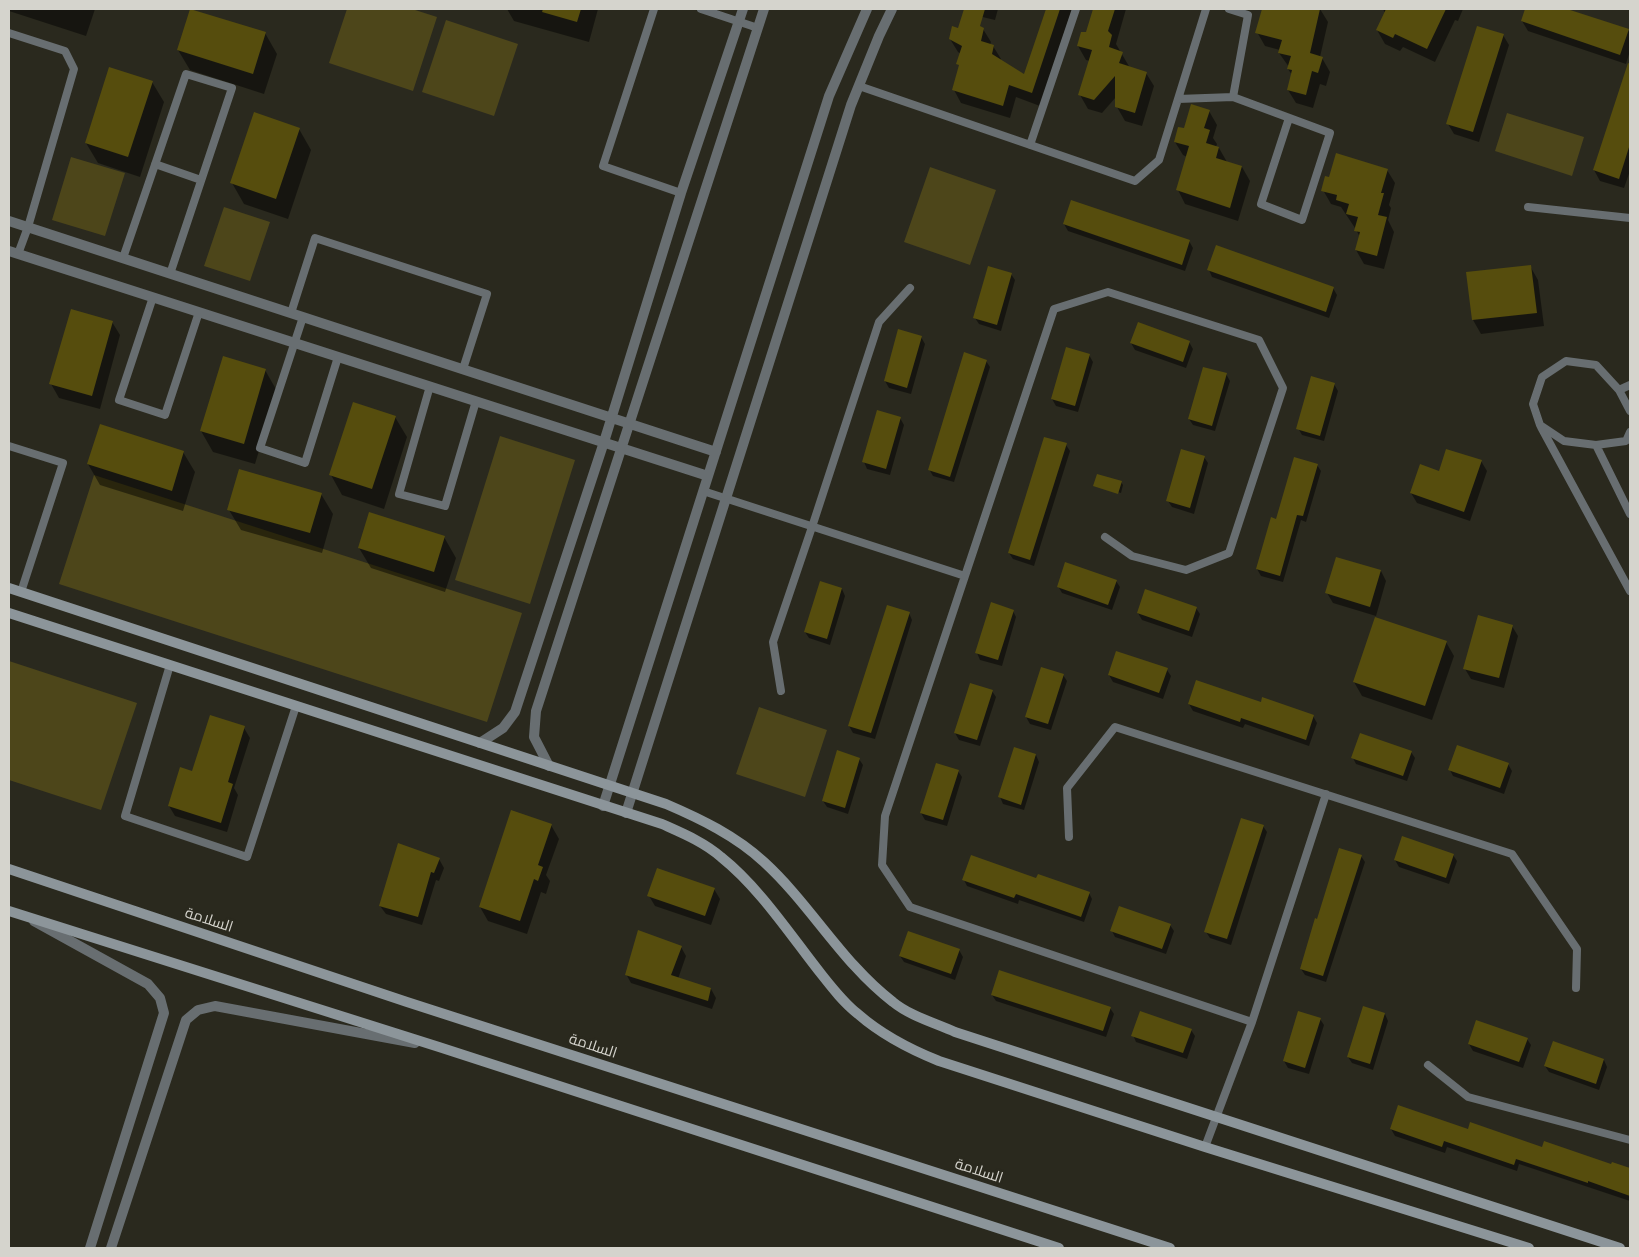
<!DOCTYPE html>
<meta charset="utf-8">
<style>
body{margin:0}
#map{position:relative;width:1639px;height:1257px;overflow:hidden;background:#2a291e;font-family:Raleway,sans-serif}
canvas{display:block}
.frame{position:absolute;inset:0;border:10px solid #d5d4cd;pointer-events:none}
</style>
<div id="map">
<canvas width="1639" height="1257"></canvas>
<div class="frame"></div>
</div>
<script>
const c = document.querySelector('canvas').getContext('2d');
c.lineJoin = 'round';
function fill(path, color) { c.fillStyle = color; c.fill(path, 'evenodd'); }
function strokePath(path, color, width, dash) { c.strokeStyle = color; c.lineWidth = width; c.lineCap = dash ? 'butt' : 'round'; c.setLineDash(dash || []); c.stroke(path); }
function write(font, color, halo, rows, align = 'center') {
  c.font = font + ' Raleway,Cairo,sans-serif'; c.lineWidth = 5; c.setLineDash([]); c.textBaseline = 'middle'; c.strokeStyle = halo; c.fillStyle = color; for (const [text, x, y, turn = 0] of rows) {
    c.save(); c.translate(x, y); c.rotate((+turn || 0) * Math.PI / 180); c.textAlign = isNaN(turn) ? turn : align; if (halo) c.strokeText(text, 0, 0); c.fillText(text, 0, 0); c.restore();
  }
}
fill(new Path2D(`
 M347,9H412L437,17L413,91L329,63Z
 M446,20L518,44L494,116L422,92Z
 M1507,113L1584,137L1572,176L1495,151Z
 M71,157L125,173L105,236L52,220Z
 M930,167L996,190L970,265L904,242Z
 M224,207L270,222L250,281L204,266Z
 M500,436L575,460L530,604L455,580Z
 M94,475L522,613L487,722L59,584Z
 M9,661L137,703L101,810L9,780Z
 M759,707L827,730L805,797L736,774Z`), '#4d461a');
fill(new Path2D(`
 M9,9H95L86,36L9,11Z
 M507,9H598L589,42L514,21Z
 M970,9H998L995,20L974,15Z
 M1047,9H1072L1040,106L1016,97L1010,118L961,103L954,90L960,67L958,63L961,54L958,52L950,39L983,29L991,42L990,45L993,46L1001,59L1000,61L1025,75Z
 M1094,9H1126L1116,44L1130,68L1146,73L1154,86L1142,126L1125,121L1117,107L1116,97L1102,113L1088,109L1080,95L1090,61L1086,60L1078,46L1087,33Z
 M1263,9H1320L1328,22L1320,57L1322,58L1330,72L1326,86L1320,84L1313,108L1296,103L1288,90L1292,75L1288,69L1289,67L1279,53L1280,50L1265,46L1257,32Z
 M1383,9H1463L1458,21L1455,20L1435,62L1403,47L1400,51L1385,44L1377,30L1385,13Z
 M1526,9H1563L1628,30L1630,34V51L1626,64L1528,31L1522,21Z
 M265,33L277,54L264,94L190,70L178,50Z
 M1503,35L1509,45L1479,142L1454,134L1448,124Z
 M1625,76L1630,77V171L1624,188L1600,181L1594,170Z
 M152,82L164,102L140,177L98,163L86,143Z
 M1209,111L1217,125L1213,138L1217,144L1216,147L1219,148L1227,162L1242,167L1250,181L1238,221L1185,204L1178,190L1187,157L1183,155L1175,142L1184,130Z
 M299,129L311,150L288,219L244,204L232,183Z
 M1387,170L1395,183L1389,205L1391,208L1388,220L1394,232L1384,269L1364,264L1356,250L1360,237L1355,228L1341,207L1331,204L1323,190L1330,178Z
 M1064,224L1189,241L1193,248L1185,271L1068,231Z
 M1530,266L1538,280L1544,326L1481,334L1473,320Z
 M1209,270L1333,288L1337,295L1329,318L1212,277Z
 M1011,274L1015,280L1001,331L979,324L975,318Z
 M112,322L120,335L100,409L59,398L51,384Z
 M899,331L921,337L925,344L911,394L889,388L885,381Z
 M1189,342L1193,349L1186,368L1135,350L1131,343Z
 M1089,355L1093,362L1078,412L1056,406L1052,399Z
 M986,361L990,367L954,482L933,476L929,469Z
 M265,370L277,391L255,464L213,452L201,431Z
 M1226,374L1230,381L1215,431L1193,425L1189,419Z
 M1334,384L1338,391L1324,441L1302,435L1298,428Z
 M395,417L407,437L384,509L342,495L331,475Z
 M900,418L904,425L890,475L867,469L864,462Z
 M1066,445L1070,451L1034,566L1013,559L1009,553Z
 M183,452L195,472L183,511L100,485L88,464Z
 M1204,457L1208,463L1194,514L1172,507L1168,501Z
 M1481,461L1487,471L1470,521L1417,503L1411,493L1440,472Z
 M1317,465L1321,471L1306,522L1301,520L1283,582L1261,576L1257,569L1277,520Z
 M1121,482L1123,485L1121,493L1095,485Z
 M321,494L333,514L322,553L241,530L229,510Z
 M444,537L456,558L445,592L371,568L359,548Z
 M1381,571L1386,581L1376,616L1333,603L1327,593Z
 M1116,581L1120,587L1112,610L1062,593L1058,586Z
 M821,583L842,589L845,596L830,645L809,638L805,632Z
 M1196,608L1200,614L1192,637L1142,620L1138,613Z
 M1013,611L1016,617L1002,666L980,660L977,653Z
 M909,613L912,620L875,739L853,733L849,726Z
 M1512,626L1518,636L1504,688L1471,679L1465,669Z
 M1446,642L1454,656L1432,720L1362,696L1354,682Z
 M1167,670L1171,676L1163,699L1113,682L1109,675Z
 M1063,675L1067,681L1051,730L1030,724L1026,717Z
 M992,691L996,697L980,746L959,740L955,733Z
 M1189,704L1313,716L1317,723L1309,746L1245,724L1243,728L1193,711Z
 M244,728L250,738L234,788L238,795L227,832L175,816L169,806L193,772Z
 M1411,752L1415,758L1407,781L1356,764L1353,758Z
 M1036,755L1039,762L1024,810L1003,804L1000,797Z
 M859,759L863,765L848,814L827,807L823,801Z
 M1508,764L1512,771L1504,794L1453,776L1450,770Z
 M958,771L962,777L947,826L925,820L921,813Z
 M551,825L559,839L546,875L550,881L546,894L541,892L527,934L488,921L480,907Z
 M1263,826L1267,832L1231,945L1210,938L1206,932Z
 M1453,855L1457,861L1449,884L1399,867L1395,860Z
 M1361,856L1365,862L1326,982L1305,975L1301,969L1318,921Z
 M439,859L444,868L439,881L436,880L422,925L386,914L380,906Z
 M1037,879L1089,893L1092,899L1084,922L1019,900L1018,904L967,886L964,880Z
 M714,889L720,899L711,925L655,906L649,896Z
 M1170,925L1174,931L1166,954L1115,937L1112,931Z
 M681,947L686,956L678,979L711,989L716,998L712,1009L631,983L626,974Z
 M959,950L963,957L955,980L904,962L900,956Z
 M992,995L1110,1008L1114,1014L1106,1037L996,1001Z
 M1385,1014L1388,1021L1373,1070L1352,1063L1348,1057Z
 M1320,1019L1324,1025L1309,1074L1288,1068L1284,1061Z
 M1477,1021L1527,1039L1531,1045L1523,1068L1473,1051L1469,1044Z
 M1191,1030L1195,1036L1187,1059L1136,1042L1133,1035Z
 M1604,1060L1607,1067L1599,1090L1549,1072L1545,1066Z
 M1391,1129L1469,1130L1612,1165V1163L1630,1169V1201L1519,1164L1517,1171L1447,1147L1445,1153L1395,1136Z`), '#0007');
fill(new Path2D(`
 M190,9L266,32L253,74L177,50Z
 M543,9H581L577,22L542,12Z
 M964,9H985L980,26L984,28L981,41L994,45L992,54L1024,74L1046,9H1060L1032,93L1009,85L1003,106L952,90L959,65L956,64L962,46L949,39L952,26L958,28Z
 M1093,9H1115L1108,31L1112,35L1109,47L1123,52L1119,63L1147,72L1135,113L1115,107V76L1094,100L1078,95L1092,50L1077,46L1081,32H1086Z
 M1262,9H1320L1310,53L1323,57L1318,73L1312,71L1306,95L1287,90L1292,70L1287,69L1291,56L1278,53L1282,40L1255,33Z
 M1386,9H1446L1427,49L1395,34L1393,38L1376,30Z
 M1525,9H1567L1629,29L1620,55L1521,21Z
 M1477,26L1504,34L1473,132L1446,124Z
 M1628,63L1630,64V144L1619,179L1593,170Z
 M109,67L153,81L128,157L85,143Z
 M1191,104L1210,110L1204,128L1210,130L1206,143L1219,147L1216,158L1242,166L1230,208L1176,190L1189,146L1174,142L1178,127L1184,128Z
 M254,112L300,128L276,199L230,183Z
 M1336,153L1388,169L1381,193H1384L1378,215L1387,217L1377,256L1355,250L1360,232L1354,231L1358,217L1346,214L1349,204L1336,200L1337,195L1321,191L1325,176L1329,177Z
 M1071,200L1190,240L1182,265L1063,224Z
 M1216,245L1334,287L1326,312L1207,270Z
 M1531,265L1537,313L1472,320L1466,272Z
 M988,266L1012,273L997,325L973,318Z
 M71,309L113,321L92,396L49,384Z
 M1138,322L1190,341L1183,362L1130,343Z
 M898,329L922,336L907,388L884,381Z
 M1066,347L1090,354L1075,406L1051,399Z
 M964,352L987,360L950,477L928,470Z
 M223,356L266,369L244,444L200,431Z
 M1203,367L1227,373L1212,426L1188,419Z
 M1311,376L1335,383L1320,436L1296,429Z
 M353,402L396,416L372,489L329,475Z
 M877,410L901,417L886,469L862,462Z
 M100,424L184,451L172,491L87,464Z
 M1044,437L1067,443L1030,560L1008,553Z
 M1181,449L1205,456L1190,508L1166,501Z
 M1446,449L1482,460L1464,512L1410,493L1420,464L1439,471Z
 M1294,457L1318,464L1303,516L1297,515L1280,576L1256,569L1271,517L1276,519Z
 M239,469L322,493L310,533L227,510Z
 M1097,474L1122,481L1118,494L1093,486Z
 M369,512L445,536L434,572L358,548Z
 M1336,557L1381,570L1370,607L1325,593Z
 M1065,562L1117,580L1108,605L1057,587Z
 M820,581L842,588L827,639L804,632Z
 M1145,589L1197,607L1189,631L1137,613Z
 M991,602L1014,610L998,660L975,653Z
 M887,605L910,612L871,733L848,726Z
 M1478,615L1513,625L1499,678L1463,669Z
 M1375,617L1447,641L1425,706L1353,682Z
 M1116,651L1168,668L1159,693L1108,675Z
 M1041,667L1064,674L1048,724L1025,717Z
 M1196,680L1261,702L1262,697L1314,715L1306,740L1241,718L1240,722L1188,704Z
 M970,683L993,690L977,740L954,733Z
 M210,715L245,726L228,782L233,784L221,823L168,806L180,767L192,771Z
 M1360,733L1412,751L1403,776L1351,758Z
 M1457,745L1509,763L1500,788L1448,770Z
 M1014,747L1036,754L1021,805L998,797Z
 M837,750L860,758L845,808L822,801Z
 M936,763L959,770L943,820L920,813Z
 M511,810L552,824L538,865L543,867L538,881L534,879L520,921L479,907Z
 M1241,818L1264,825L1227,939L1204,932Z
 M1402,836L1454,854L1446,878L1394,860Z
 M398,843L440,858L434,873L431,872L418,917L379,906Z
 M1339,848L1362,855L1323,976L1300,969L1315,918L1317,919Z
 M971,855L1036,878L1038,874L1090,892L1081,917L1016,894L1014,898L962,880Z
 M657,868L715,888L705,916L647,896Z
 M1119,906L1171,924L1162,949L1110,931Z
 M638,930L682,946L671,975L711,988L708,1001L625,975Z
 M908,931L960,949L951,974L899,956Z
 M999,970L1111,1007L1103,1031L991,995Z
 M1363,1006L1385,1013L1370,1064L1347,1057Z
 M1140,1011L1192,1029L1183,1053L1131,1036Z
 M1298,1011L1321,1018L1305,1068L1283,1061Z
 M1476,1020L1528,1038L1519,1062L1468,1044Z
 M1553,1041L1604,1059L1596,1084L1544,1066Z
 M1398,1105L1468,1129L1470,1122L1542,1147L1544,1141L1611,1164L1612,1162L1630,1168V1196L1588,1181V1183L1516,1159L1514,1165L1444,1141L1442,1147L1390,1129Z`), '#564d0d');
strokePath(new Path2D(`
 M654,9L603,166L681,193
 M701,9L758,28
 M1229,9L1248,15L1233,97L1330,133L1302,220L1261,204L1289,118
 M9,33L65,51L74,69L28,227L18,254
 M859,86L1135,181L1159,160L1206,9
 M1178,99L1233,97
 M1030,145L1076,9
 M155,164L201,180
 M1528,207L1630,218
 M123,258L186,74L232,88L170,274
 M153,297L119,400L165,415L199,312
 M291,313L315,238L487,294L463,369
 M303,317L260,448L305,463L338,357
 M430,386L399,494L445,506L476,401
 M1619,390L1630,385
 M1630,411L1619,390L1596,365L1566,361L1542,377L1533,404L1540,425L1564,441L1596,445L1630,514
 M1541,427L1630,591
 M1596,445L1626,441L1630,432
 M9,446L63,463L21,592
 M703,491L965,576
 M1105,537L1132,556L1186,570L1229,553L1283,388L1259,340L1108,292L1054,309L885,816L882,865L910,907L1252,1022
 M170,665L125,816L247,857L296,706
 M781,691L773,642L812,527L879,322L910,288
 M1069,837L1067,788L1115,727L1512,854L1577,949L1576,988
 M1428,1065L1468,1097L1630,1140
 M1205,1147L1252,1022L1326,794`), '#686e71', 8);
strokePath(new Path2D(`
 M9,221L716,452
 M9,251L708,476
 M480,743L503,728L515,712L604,442L681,193L743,9
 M549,766L534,737L536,711L764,9
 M603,806L829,96L867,9
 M626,813L851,105L879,36L892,9
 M34,921L148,984L160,998L164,1013L90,1248
 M111,1248L186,1020L198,1010L215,1006L415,1043`), '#686e71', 10);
strokePath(new Path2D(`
 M9,588L666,804C701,819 736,836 764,862C811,905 842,963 893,1002C910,1016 935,1023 955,1032L1620,1248
 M9,613L662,824C682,833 704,842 721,857C760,888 791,936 822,975C833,989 844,1003 858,1014C882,1035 909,1049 939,1061L1205,1147L1529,1248
 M9,869L407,1002L1170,1248
 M9,911L439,1047L1059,1248`), '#8c959a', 10);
write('15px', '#d5d4cd', '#2a291e', [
 ["السلامة",209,920,18],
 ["السلامة",593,1046,18],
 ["السلامة",979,1171,18]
]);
</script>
